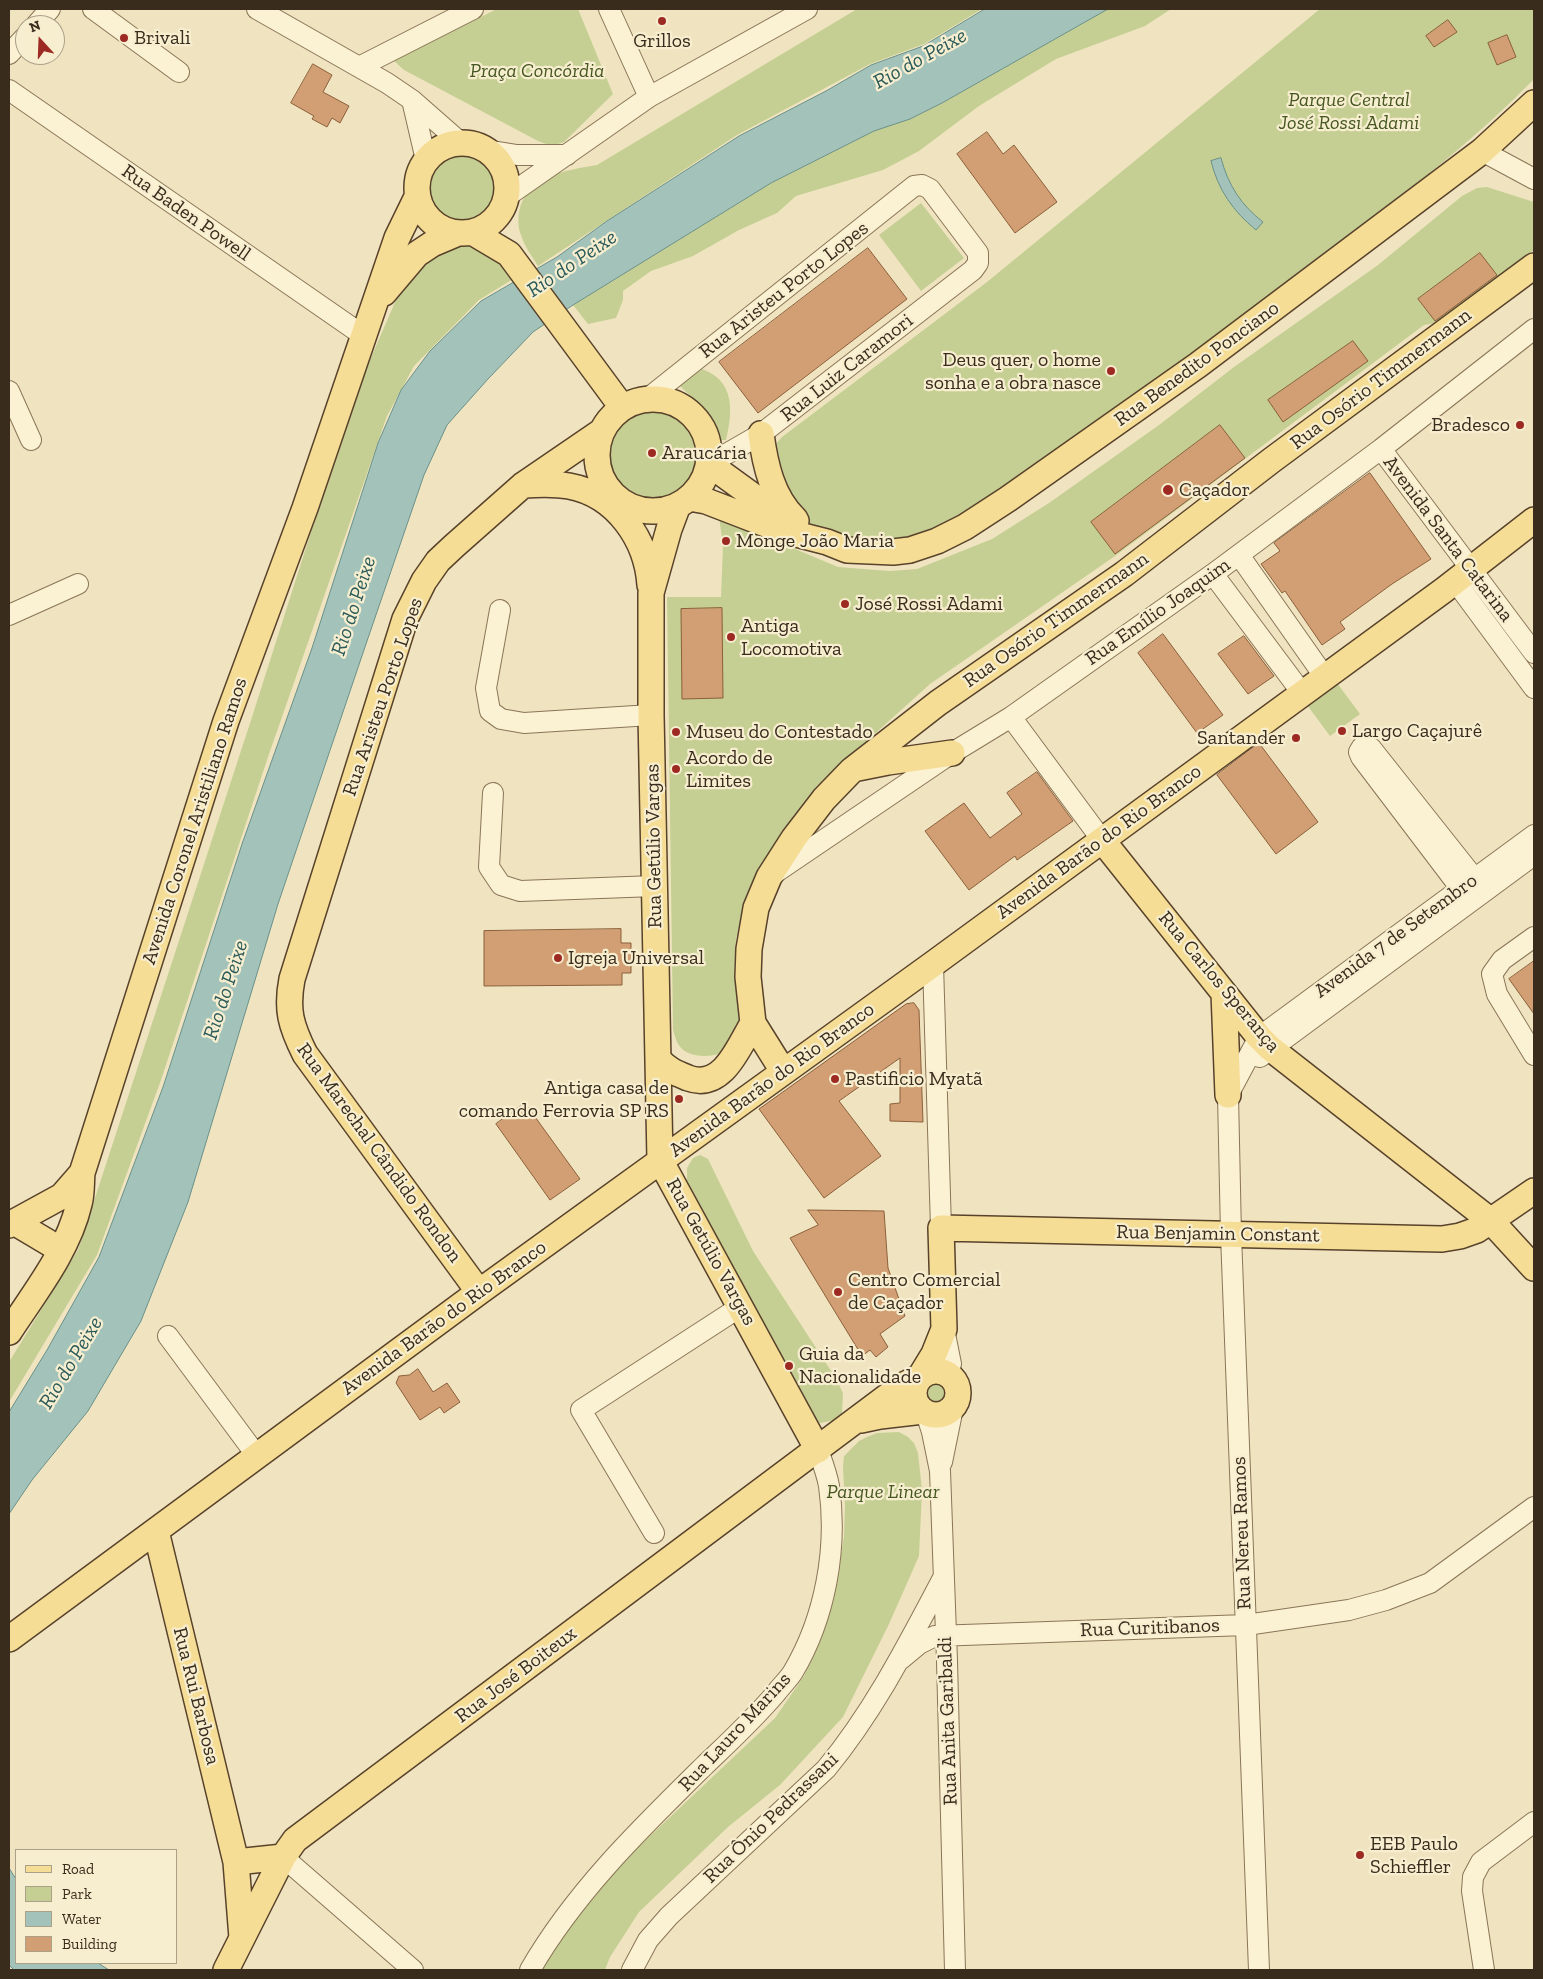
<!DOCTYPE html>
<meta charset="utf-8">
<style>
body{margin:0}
#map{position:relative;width:1543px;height:1979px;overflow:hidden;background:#f0e4c0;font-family:"Zilla Slab",serif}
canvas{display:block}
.frame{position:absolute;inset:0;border:10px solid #392c1c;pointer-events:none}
.legend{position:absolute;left:15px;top:1849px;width:162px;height:115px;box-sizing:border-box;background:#f7eed0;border:1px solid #aba088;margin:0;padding:6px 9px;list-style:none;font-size:15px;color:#392c1c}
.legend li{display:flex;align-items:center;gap:10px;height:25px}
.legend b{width:25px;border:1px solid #aba088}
.north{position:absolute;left:15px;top:15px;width:50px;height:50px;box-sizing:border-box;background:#f7eed0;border:1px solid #aba088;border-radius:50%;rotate:340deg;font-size:14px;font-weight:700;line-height:20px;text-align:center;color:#392c1c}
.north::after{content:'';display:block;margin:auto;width:18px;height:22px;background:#9d2923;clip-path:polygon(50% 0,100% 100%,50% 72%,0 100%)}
</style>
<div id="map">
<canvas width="1543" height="1979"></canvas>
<div class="frame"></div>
<ul class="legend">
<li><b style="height:6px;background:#f6dd95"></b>Road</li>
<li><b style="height:14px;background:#c5cf93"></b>Park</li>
<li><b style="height:14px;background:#a3c2ba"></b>Water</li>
<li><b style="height:14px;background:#d19f73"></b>Building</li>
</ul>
<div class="north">N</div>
</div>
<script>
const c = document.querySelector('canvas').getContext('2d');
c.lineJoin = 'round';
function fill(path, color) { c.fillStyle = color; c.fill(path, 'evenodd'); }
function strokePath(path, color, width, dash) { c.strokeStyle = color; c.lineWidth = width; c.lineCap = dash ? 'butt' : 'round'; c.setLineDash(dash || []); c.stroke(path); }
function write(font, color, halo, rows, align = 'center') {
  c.font = font + ' "Zilla Slab",serif'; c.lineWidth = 4.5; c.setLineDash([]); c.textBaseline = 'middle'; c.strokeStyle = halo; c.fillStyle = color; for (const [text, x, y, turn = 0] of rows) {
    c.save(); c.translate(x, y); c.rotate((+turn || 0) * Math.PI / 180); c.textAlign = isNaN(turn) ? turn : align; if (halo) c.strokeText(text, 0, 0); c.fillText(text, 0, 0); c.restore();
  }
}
fill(new Path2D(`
 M497,9H578L613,94L564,142L552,146L538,141L404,70L393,60Z
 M857,9H982L924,44L870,64L737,135L538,266C532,256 524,246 521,235C518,228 518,220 519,212C526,176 567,170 597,165Z
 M1108,9H1171L1145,26L1056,59L979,106L919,151L883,170L796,196L777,213L739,230L693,256L651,271L623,291V300L616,318L588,324L573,305L771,183L874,131L910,119L942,103Z
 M1320,9H1534V79C1481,134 1420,181 1359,229C1233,328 1101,419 971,512L937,532L864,546L809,525L792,509L780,484L775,445L782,437L987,282Z
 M429 187a37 37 0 1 1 74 0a37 37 0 1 1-74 0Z
 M1487,187L1534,202V250L1437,323L1424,325L1115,556L930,684L817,786L759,868L745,903L736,939L734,972L740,1021L723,1053C710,1057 687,1059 678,1044C676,1040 674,1034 673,1029L667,597H721L723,545L719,517L838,567L890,571L917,569L992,539L1049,503L1159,425L1234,367L1378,265L1462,196L1477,188Z
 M921,203L964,258L921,291L879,235Z
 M464,244C495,250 497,252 513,279L479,300L414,366L387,416L268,757L161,1080L97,1255L9,1402V1362L78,1250L252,717L354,397L405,279L443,248Z
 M702,369C735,381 733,411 726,440H720L700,405L680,386Z
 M608 455a45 45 0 1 1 90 0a45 45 0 1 1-90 0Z
 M1337,683L1360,714L1330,736L1307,705Z
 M700,1155L708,1159L753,1251L835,1377L843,1393L842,1413L835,1420L820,1423L811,1417L687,1180V1168L693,1158Z
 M925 1394a11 11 0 1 1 22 0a11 11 0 1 1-22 0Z
 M899,1432L908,1437L914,1443L918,1453L922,1490L919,1556L889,1624L843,1717L780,1785L728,1827L639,1912L610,1957L605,1970H539L568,1926L617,1867L775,1718L804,1676L819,1643L834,1596L844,1537L845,1506L843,1467L844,1456L859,1441L867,1437L877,1433Z`), '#c5cf93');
const water = new Path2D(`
 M985,9H1108L942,103L910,119L874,131L771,183L573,305L533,332L488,379L447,425L424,475L367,641L278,904L188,1202L141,1321L88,1411L32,1480L9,1514V1412L47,1350L99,1257L163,1087L242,844L312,648L378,443L401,390L430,351L481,301L557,257L607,221L739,136L826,91L871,65L923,46Z
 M1221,158C1228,185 1241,205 1263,222L1256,230C1233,211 1218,190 1211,161Z
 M9,1868L16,1879V1963H98L109,1970H14L9,1965Z`);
fill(water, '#a3c2ba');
strokePath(water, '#699089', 1);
const building = new Path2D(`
 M1448,20L1457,32L1434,47L1426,36Z
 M1507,35L1516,57L1497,65L1488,43Z
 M313,64L332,75L323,92L349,106L340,123L332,118L327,127L312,119L314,116L291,103Z
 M987,132L1003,154L1014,145L1057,202L1015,233L957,154Z
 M868,248L907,299L758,413L719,362Z
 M1480,253L1497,275L1435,321L1418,299Z
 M1353,341L1368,361L1283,422L1268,400Z
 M1220,425L1245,458L1115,554L1091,522Z
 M1370,473L1431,559L1392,584L1340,622L1345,629L1322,645L1285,591L1282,593L1261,564L1280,551L1274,543Z
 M722,608L723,698L682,699L681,609Z
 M1163,634L1223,715L1197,733L1138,653Z
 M1244,636L1274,676L1248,694L1218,654Z
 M1259,743L1318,822L1276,854L1217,775Z
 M1037,772L1073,821L1017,860L1015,856L969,890L925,831L964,803L990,838L1022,814L1007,793Z
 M621,929V943H631V973H622V985L484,986V931Z
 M1534,961V1014L1509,979Z
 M914,1003L919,1010L923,1122L890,1121V1104L900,1103V1058L839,1101L881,1156L824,1198L759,1109L906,1004Z
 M525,1103L580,1179L550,1200L496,1124Z
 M808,1210L884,1211L888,1268L905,1316L880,1334L888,1347L876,1357L870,1350L862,1356L790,1238L818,1225Z
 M418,1369L433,1392L447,1383L460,1402L444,1413L440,1407L420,1420L396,1383L399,1376L409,1375Z`);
fill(building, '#d19f73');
strokePath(building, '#8b5f3b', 1);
const minor = new Path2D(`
 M93,9L179,72
 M257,9L387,83L412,100L461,143
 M609,9L649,97
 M36,25L50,9
 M9,54L25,37
 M359,67L473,9
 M9,90L364,336
 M412,100L426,160
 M486,150L517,155H567
 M1482,151L1534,179
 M506,197L649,97L807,9
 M9,391L31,440
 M647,399L914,186L922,185L930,189L978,253V263L973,270L761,434L709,464
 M1381,449L1534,653
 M1239,555L1324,676
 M1213,574L1302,693
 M1455,581L1534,688
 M500,610L486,688L490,711L501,719L524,723L651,715
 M9,615L78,584
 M1011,717L1102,840
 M493,793L489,867L501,885L520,891L655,886
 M772,875L952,753L1011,717L1213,574L1381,449L1534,329
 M1468,898L1361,757L1359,752L1362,747L1366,746L1371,748L1482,888
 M1534,937L1502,960L1492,974L1497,994L1534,1055
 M933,964L941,1228
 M1260,1057L1534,855
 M944,1329L951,1364
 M168,1336L257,1456
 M926,1413L932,1432L940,1471L947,1661L955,1970
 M942,1462L953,1408
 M654,1533L581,1410L740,1307
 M901,1659L919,1644L935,1636L1246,1625L1349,1610L1386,1600L1430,1583L1534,1507
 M283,1857L413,1970
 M530,1970C575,1892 640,1829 704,1766C729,1742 754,1719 776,1693C781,1686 788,1680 793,1672C825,1618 838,1549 829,1486C827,1474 822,1461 818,1450
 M632,1970L648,1940L669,1916L826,1769C874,1711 908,1644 943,1578
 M1259,1970L1231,1235L1228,1095L1259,1037L1534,835
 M1484,1970L1472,1891L1473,1877L1481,1862L1534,1822`);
const major = new Path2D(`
 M417 188a45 45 0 1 1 90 0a45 45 0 1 1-90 0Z
 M472,232L509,254L622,407
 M384,293L417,254L432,244L458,233
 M597 455a56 56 0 1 1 112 0a56 56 0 1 1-112 0Z
 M761,434C765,464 772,497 795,519
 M709,464L771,509L796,521
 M523,485C539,484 553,483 569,486C617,495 647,540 650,585
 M689,498L706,501L784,531L827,542L847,550L893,552L910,550L937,541L965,527L1008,499L1198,365L1482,151L1534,103
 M678,505L669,529L651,593V715L660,1160L818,1450
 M858,768L888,762L952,753
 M1102,840L1259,1037L1270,1048L1491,1221L1534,1268
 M1224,993L1228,1095
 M659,1060C668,1070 676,1073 688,1078C723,1091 739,1046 753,1023
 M783,1071L753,1023L748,977L749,949L756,908L769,877L794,838L824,799L852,770L938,703L1124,574L1272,460L1534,266
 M14,1222L61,1250
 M9,1225L62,1196L82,1173
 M479,1292L305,1054C291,1026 286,1010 292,979L405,619L424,581L438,561L454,546L523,485L602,431
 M9,1332C35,1292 68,1251 79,1204C82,1194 81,1183 82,1173L226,721L305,508L397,238L417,197
 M914 1393a22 22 0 1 1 44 0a22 22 0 1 1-44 0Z
 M861,1420L880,1416L923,1411
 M156,1531L236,1862L242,1938
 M9,1639L479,1292L933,964L1444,590L1534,520
 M236,1862L283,1857
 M226,1970L283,1857L295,1840L900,1387L920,1377L934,1354L944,1329L941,1228L1442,1239L1460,1236L1477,1230L1534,1191`);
strokePath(minor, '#8a7557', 22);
strokePath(major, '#58422b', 28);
strokePath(minor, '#fbf1d3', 20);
strokePath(major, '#f6dd95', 25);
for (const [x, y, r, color] of [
 [662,21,5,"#9d2923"],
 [124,38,5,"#9d2923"],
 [1111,371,5,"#9d2923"],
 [1520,425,5,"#9d2923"],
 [652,453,5,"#9d2923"],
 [1168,490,6,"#9d2923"],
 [726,541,5,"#9d2923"],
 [845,604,5,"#9d2923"],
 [731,637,5,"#9d2923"],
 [1342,731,5,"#9d2923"],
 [676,732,5,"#9d2923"],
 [1296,738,5,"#9d2923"],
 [676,769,5,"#9d2923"],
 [558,958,5,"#9d2923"],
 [835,1079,5,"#9d2923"],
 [679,1099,5,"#9d2923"],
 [838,1292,5,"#9d2923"],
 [789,1366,5,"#9d2923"],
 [1360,1855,5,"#9d2923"]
]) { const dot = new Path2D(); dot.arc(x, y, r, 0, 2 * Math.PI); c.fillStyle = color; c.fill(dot); strokePath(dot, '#f7eed0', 2); }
write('20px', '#392c1c', '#f7eed0', [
 ["Brivali",134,38],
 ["Grillos",662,41,"center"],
 ["Deus quer, o home",1101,360,"right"],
 ["sonha e a obra nasce",1101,383,"right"],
 ["Bradesco",1510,425,"right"],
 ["Araucária",662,453],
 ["Caçador",1179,490],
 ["Monge João Maria",736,541],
 ["José Rossi Adami",855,604],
 ["Antiga",741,626],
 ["Locomotiva",741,649],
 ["Largo Caçajurê",1352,731],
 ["Museu do Contestado",686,732],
 ["Santander",1286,738,"right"],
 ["Acordo de",686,758],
 ["Limites",686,781],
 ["Igreja Universal",568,958],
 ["Pastificio Myatã",845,1079],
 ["Antiga casa de",669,1088,"right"],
 ["comando Ferrovia SP RS",669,1111,"right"],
 ["Centro Comercial",848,1280],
 ["de Caçador",848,1303],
 ["Guia da",799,1354],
 ["Nacionalidade",799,1377],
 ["EEB Paulo",1370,1844],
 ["Schieffler",1370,1867]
], 'left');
write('italic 20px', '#465721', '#f7eed0', [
 ["Praça Concórdia",537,71],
 ["Parque Central",1349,100],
 ["José Rossi Adami",1349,123],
 ["Parque Linear",883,1492]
]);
write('20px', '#392c1c', '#f7eed0', [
 ["Rua Baden Powell",186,213,35],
 ["Rua Aristeu Porto Lopes",784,290,-38],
 ["Rua Benedito Ponciano",1197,364,-36],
 ["Rua Luiz Caramori",847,368,-38],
 ["Rua Osório Timmermann",1381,379,-37],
 ["Avenida Santa Catarina",1448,539,53],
 ["Rua Emílio Joaquim",1158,612,-35],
 ["Rua Osório Timmermann",1056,620,-35],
 ["Rua Aristeu Porto Lopes",383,697,-71],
 ["Avenida Coronel Aristiliano Ramos",195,821,-72],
 ["Avenida Barão do Rio Branco",1099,842,-36],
 ["Rua Getúlio Vargas",654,846,-91],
 ["Avenida 7 de Setembro",1396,936,-36],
 ["Rua Carlos Sperança",1219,982,50],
 ["Avenida Barão do Rio Branco",772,1080,-36],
 ["Rua Marechal Cândido Rondon",379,1153,54],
 ["Rua Benjamin Constant",1218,1234,1],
 ["Rua Getúlio Vargas",711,1252,61],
 ["Avenida Barão do Rio Branco",444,1318,-36],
 ["Rua Nereu Ramos",1242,1533,-92],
 ["Rua Curitibanos",1150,1628,-2],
 ["Rua José Boiteux",516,1675,-37],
 ["Rua Rui Barbosa",196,1696,76],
 ["Rua Anita Garibaldi",948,1721,-92],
 ["Rua Lauro Marins",735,1732,-47],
 ["Rua Ônio Pedrassani",771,1818,-44]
]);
write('italic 21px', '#2a5a59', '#f7eed0', [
 ["Rio do Peixe",920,59,-29],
 ["Rio do Peixe",572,264,-34],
 ["Rio do Peixe",354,606,-72],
 ["Rio do Peixe",226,990,-72],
 ["Rio do Peixe",71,1363,-59]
]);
</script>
